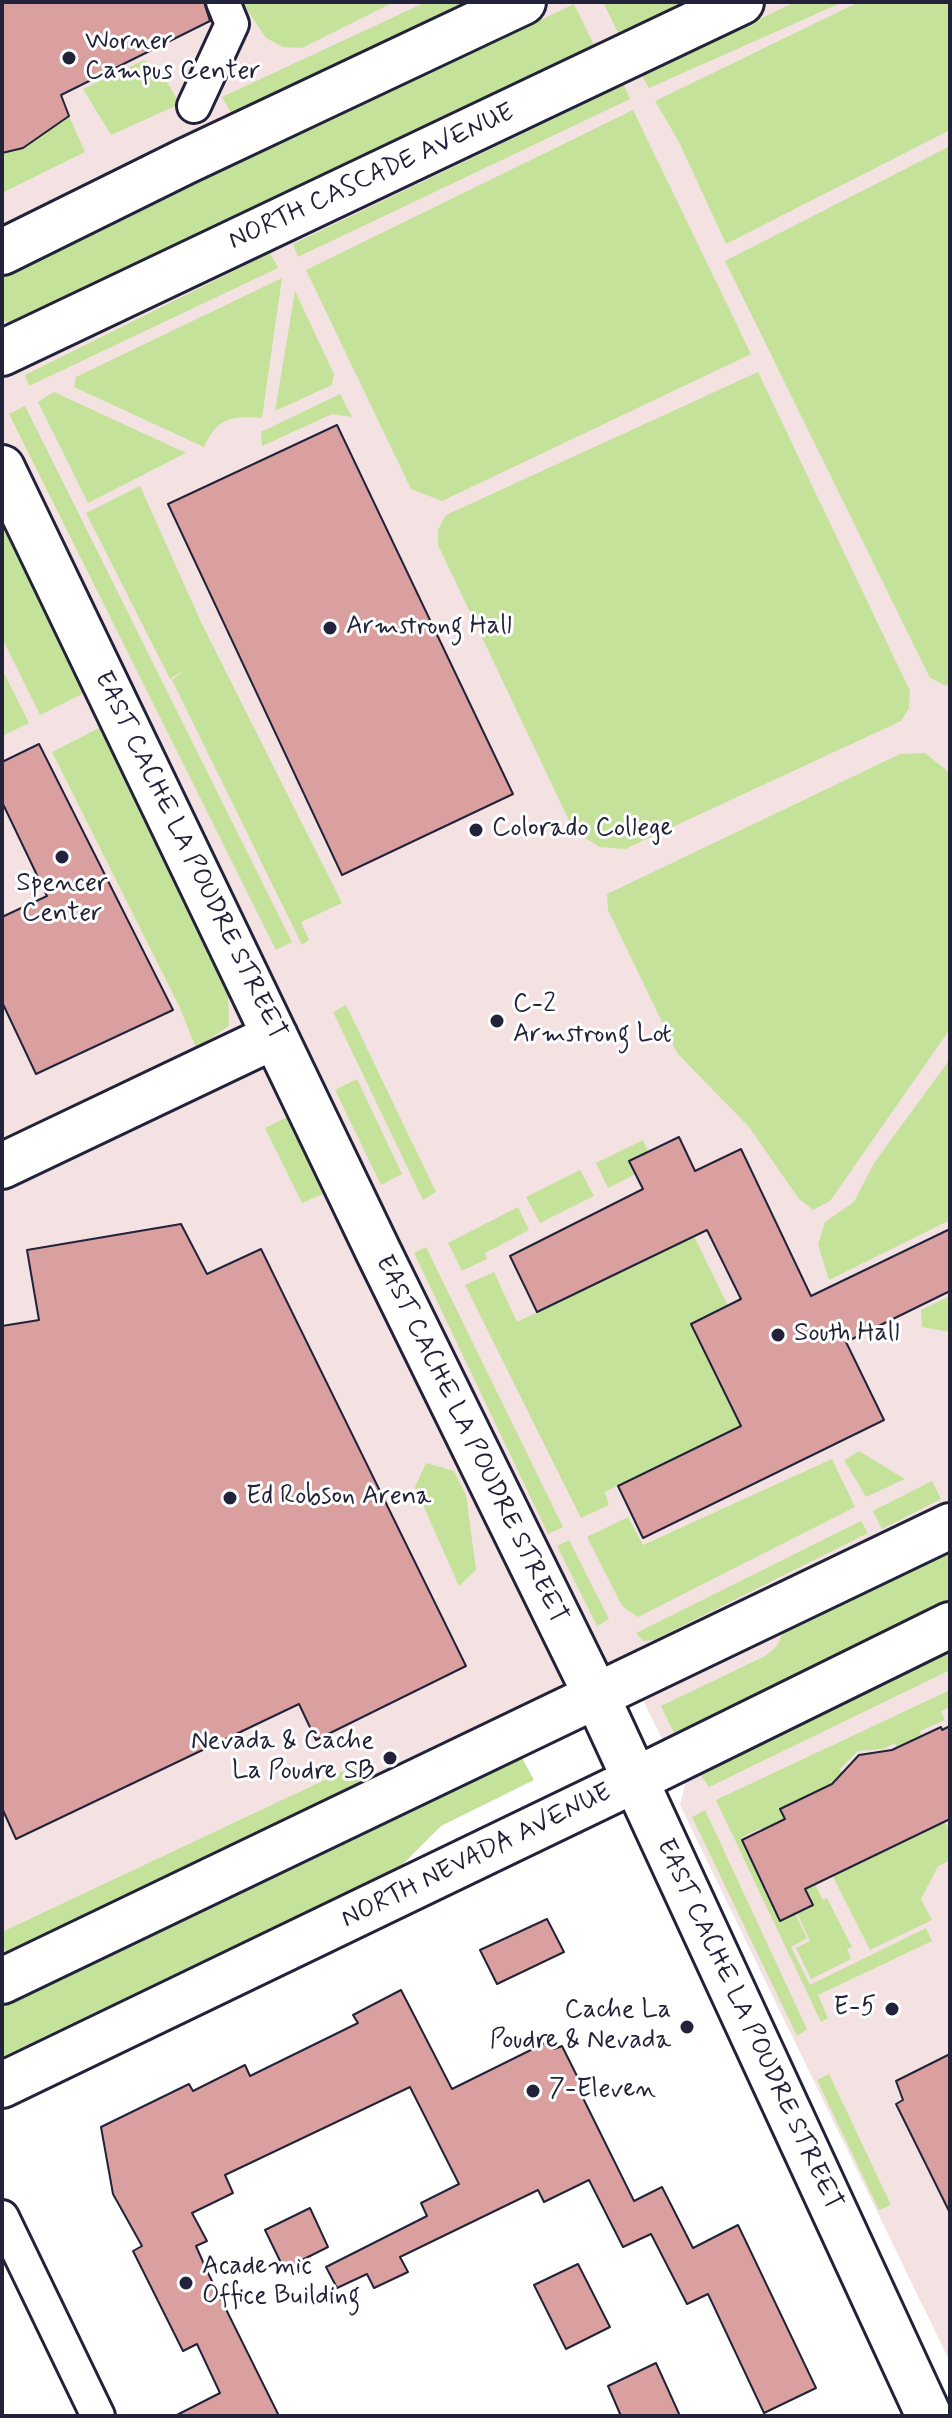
<!DOCTYPE html>
<style>
body{margin:0}
#map{position:relative;width:952px;height:2418px;overflow:hidden;background:#fff;font-family:Mynerve,sans-serif}
canvas{display:block}
.frame{position:absolute;inset:0;border:4px solid #22223b;pointer-events:none}
</style>
<div id="map">
<canvas width="952" height="2418"></canvas>
<div class="frame"></div>
</div>
<script>
const c = document.querySelector('canvas').getContext('2d');
c.lineJoin = 'round';
function fill(path, color) { c.fillStyle = color; c.fill(path, 'evenodd'); }
function strokePath(path, color, width, dash) { c.strokeStyle = color; c.lineWidth = width; c.lineCap = dash ? 'butt' : 'round'; c.setLineDash(dash || []); c.stroke(path); }
function write(font, color, halo, rows, align = 'center') {
  c.font = font + ' Mynerve,sans-serif'; c.lineWidth = 6; c.setLineDash([]); c.textBaseline = 'middle'; c.strokeStyle = halo; c.fillStyle = color; for (const [text, x, y, turn = 0] of rows) {
    c.save(); c.translate(x, y); c.rotate((+turn || 0) * Math.PI / 180); c.textAlign = isNaN(turn) ? turn : align; if (halo) c.strokeText(text, 0, 0); c.fillText(text, 0, 0); c.restore();
  }
}
fill(new Path2D(`
 M2,2H950V2362L680,1805L685,1785L622,1658L2,1955Z`), '#f4e2e2');
fill(new Path2D(`
 M242,2H394L302,48L283,47L266,38Z
 M426,2H468L231,113L222,97Z
 M603,2H693L620,37Z
 M795,2H843L649,88L642,76Z
 M859,2H950V130L726,244L679,142L655,101Z
 M574,4L596,49L24,321L6,322L2,318V276Z
 M144,60L164,77L180,104L111,135L83,89Z
 M624,85L630,99L298,257L293,244Z
 M633,110L751,354L442,501L411,489L306,270Z
 M69,116L85,152L2,193V153L23,148Z
 M950,146V681L946,686L930,678L725,261Z
 M270,253L278,268L29,386L25,375Z
 M282,278L262,418C231,416 218,417 204,447L74,387L76,377Z
 M295,291L334,374L332,385L275,411Z
 M758,372L910,691L909,708L901,721L625,849L600,847L574,831L438,545V530L446,515Z
 M54,392L186,453L88,503L38,402Z
 M340,394L352,417L332,414L262,446L261,432Z
 M25,406L292,942L276,950L9,414Z
 M140,486L201,622L342,903L301,922L309,940L302,945L172,680L186,669L170,679L86,513Z
 M2,520L86,692L40,715L2,638Z
 M2,669L29,723L2,736Z
 M101,727L228,995L229,1026L196,1048L180,1008L52,752Z
 M925,753L950,773V1029L830,1201L813,1210L799,1199L749,1127L677,1053L608,910L607,894L900,754Z
 M346,1005L436,1192L423,1200L333,1012Z
 M950,1059V1220L829,1280L818,1245L825,1222L854,1202L874,1163Z
 M357,1079L402,1174L381,1185L335,1090Z
 M289,1116L323,1194L302,1203L265,1128Z
 M643,1140L654,1165L608,1188L596,1163Z
 M580,1170L594,1196L540,1223L526,1197Z
 M518,1207L529,1230L485,1253L487,1259L462,1271L448,1243Z
 M694,1236L728,1306L691,1324L741,1426L605,1492L609,1505L581,1518L465,1285L494,1272L517,1322Z
 M426,1247L563,1527L548,1534L414,1253Z
 M950,1296V1332L922,1327L921,1310Z
 M859,1451L905,1479L866,1497L844,1460Z
 M832,1459L855,1507L638,1617L622,1606L587,1537L628,1517L643,1545Z
 M426,1463L454,1471L466,1495L476,1570L459,1586L415,1487Z
 M932,1481L941,1499L882,1529L873,1511Z
 M861,1521L868,1533L654,1640L643,1641L636,1633Z
 M569,1540L609,1619L597,1626L557,1546Z
 M950,1549V1607L677,1739L661,1706L765,1656L777,1646L785,1628Z
 M950,1651V1670L709,1787L700,1774Z
 M950,1690V1707L941,1711L945,1720L920,1731L922,1739L898,1750L895,1743L883,1749L858,1751L840,1769L845,1779L781,1810L785,1819L779,1823L768,1844L761,1828L741,1838L780,1920L795,1913L807,1938L791,1947L810,1985L926,1928L932,1941L818,1995L828,2018L821,2022L716,1800Z
 M521,1756L534,1780L441,1826L401,1866L4,2056L2,2052V2002Z
 M365,1761L373,1778L6,1953L2,1945V1932Z
 M705,1810L807,2029L797,2036L692,1817Z
 M945,1821L950,1832V1860L938,1866L921,1899L932,1920L870,1950L832,1875Z
 M815,1884L823,1900L827,1898L852,1947L847,1949L851,1959L811,1979L796,1948L810,1941L797,1913L813,1905L805,1889Z
 M829,2074L891,2205L879,2210L817,2080Z`), '#c4e29a');
const building = new Path2D(`
 M2,2H204L210,21L61,95L69,116L23,148L2,153Z
 M337,425L513,794L342,875L168,504Z
 M39,744L173,1010L36,1074L2,1002V917L47,896L2,802V762Z
 M679,1137L695,1171L741,1149L811,1296L950,1229V1291L846,1342L884,1420L643,1538L618,1486L741,1426L691,1324L741,1299L707,1230L537,1312L510,1256L643,1189L629,1161Z
 M181,1224L207,1274L261,1249L466,1666L316,1740L299,1704L16,1839L2,1808V1326L39,1320L27,1250Z
 M950,1726V1819L805,1889L813,1905L780,1921L742,1840L785,1819L780,1809L832,1784L859,1755L892,1750L941,1727L942,1730Z
 M547,1919L564,1952L497,1984L480,1950Z
 M401,1990L452,2089L549,2041L554,2049L562,2046L587,2096L583,2098L634,2201L662,2187L693,2248L738,2225L816,2388L764,2413L708,2294L687,2304L651,2234L623,2247L589,2180L544,2202L538,2190L400,2257L408,2272L374,2288L367,2274L337,2288L326,2267L427,2216L421,2203L459,2184L410,2087L225,2175L233,2193L192,2213L207,2241L196,2246L207,2271L279,2416H175L220,2393L197,2344L183,2351L133,2251L142,2246L113,2194L101,2127L189,2084L193,2091L245,2065L250,2076L358,2023L353,2015Z
 M950,2054V2213L896,2104L903,2100L896,2081Z
 M310,2208L328,2247L284,2269L265,2230Z
 M578,2264L610,2327L566,2349L534,2285Z
 M656,2363L680,2416H621L608,2386Z`);
fill(building, '#daa09f');
strokePath(building, '#22223b', 2);
const street = new Path2D(`
 M194,106L232,24L223,2
 M2,2217L98,2416`);
const secondary = new Path2D(`
 M2,252L186,161L523,2
 M2,353L741,2
 M2,468L379,1253L597,1697L929,2416
 M2,1166L275,1036`);
const primary = new Path2D(`
 M2,1981L950,1526
 M2,2085L635,1780L950,1625`);
strokePath(street, '#22223b', 38);
strokePath(secondary, '#22223b', 50);
strokePath(primary, '#22223b', 50);
strokePath(street, '#fff', 32);
strokePath(secondary, '#fff', 44);
strokePath(primary, '#fff', 44);
for (const [x, y, r, color] of [
 [69,58,8,"#22223b"],
 [330,628,8,"#22223b"],
 [476,830,8,"#22223b"],
 [62,857,8,"#22223b"],
 [497,1021,8,"#22223b"],
 [778,1335,8,"#22223b"],
 [230,1498,8,"#22223b"],
 [390,1758,8,"#22223b"],
 [892,2009,8,"#22223b"],
 [687,2027,8,"#22223b"],
 [533,2091,8,"#22223b"],
 [186,2283,8,"#22223b"]
]) { const dot = new Path2D(); dot.arc(x, y, r, 0, 2 * Math.PI); c.fillStyle = color; c.fill(dot); strokePath(dot, '#fff', 3); }
write('26px', '#22223b', '#fff', [
 ["Worner",85,43],
 ["Campus Center",85,73],
 ["Armstrong Hall",346,628],
 ["Colorado College",492,830],
 ["Spencer",62,885,"center"],
 ["Center",62,915,"center"],
 ["C-2",513,1006],
 ["Armstrong Lot",513,1036],
 ["South Hall",794,1335],
 ["Ed Robson Arena",246,1498],
 ["Nevada & Cache",374,1743,"right"],
 ["La Poudre SB",374,1773,"right"],
 ["E-5",876,2009,"right"],
 ["Cache La",671,2012,"right"],
 ["Poudre & Nevada",671,2042,"right"],
 ["7-Eleven",549,2091],
 ["Academic",202,2268],
 ["Office Building",202,2298]
], 'left');
write('26px', '#22223b', '#fff', [
 ["NORTH CASCADE AVENUE",372,178,-25],
 ["EAST CACHE LA POUDRE STREET",189,856,64],
 ["EAST CACHE LA POUDRE STREET",470,1440,64],
 ["NORTH NEVADA AVENUE",477,1857,-26],
 ["EAST CACHE LA POUDRE STREET",748,2025,65]
]);
</script>
